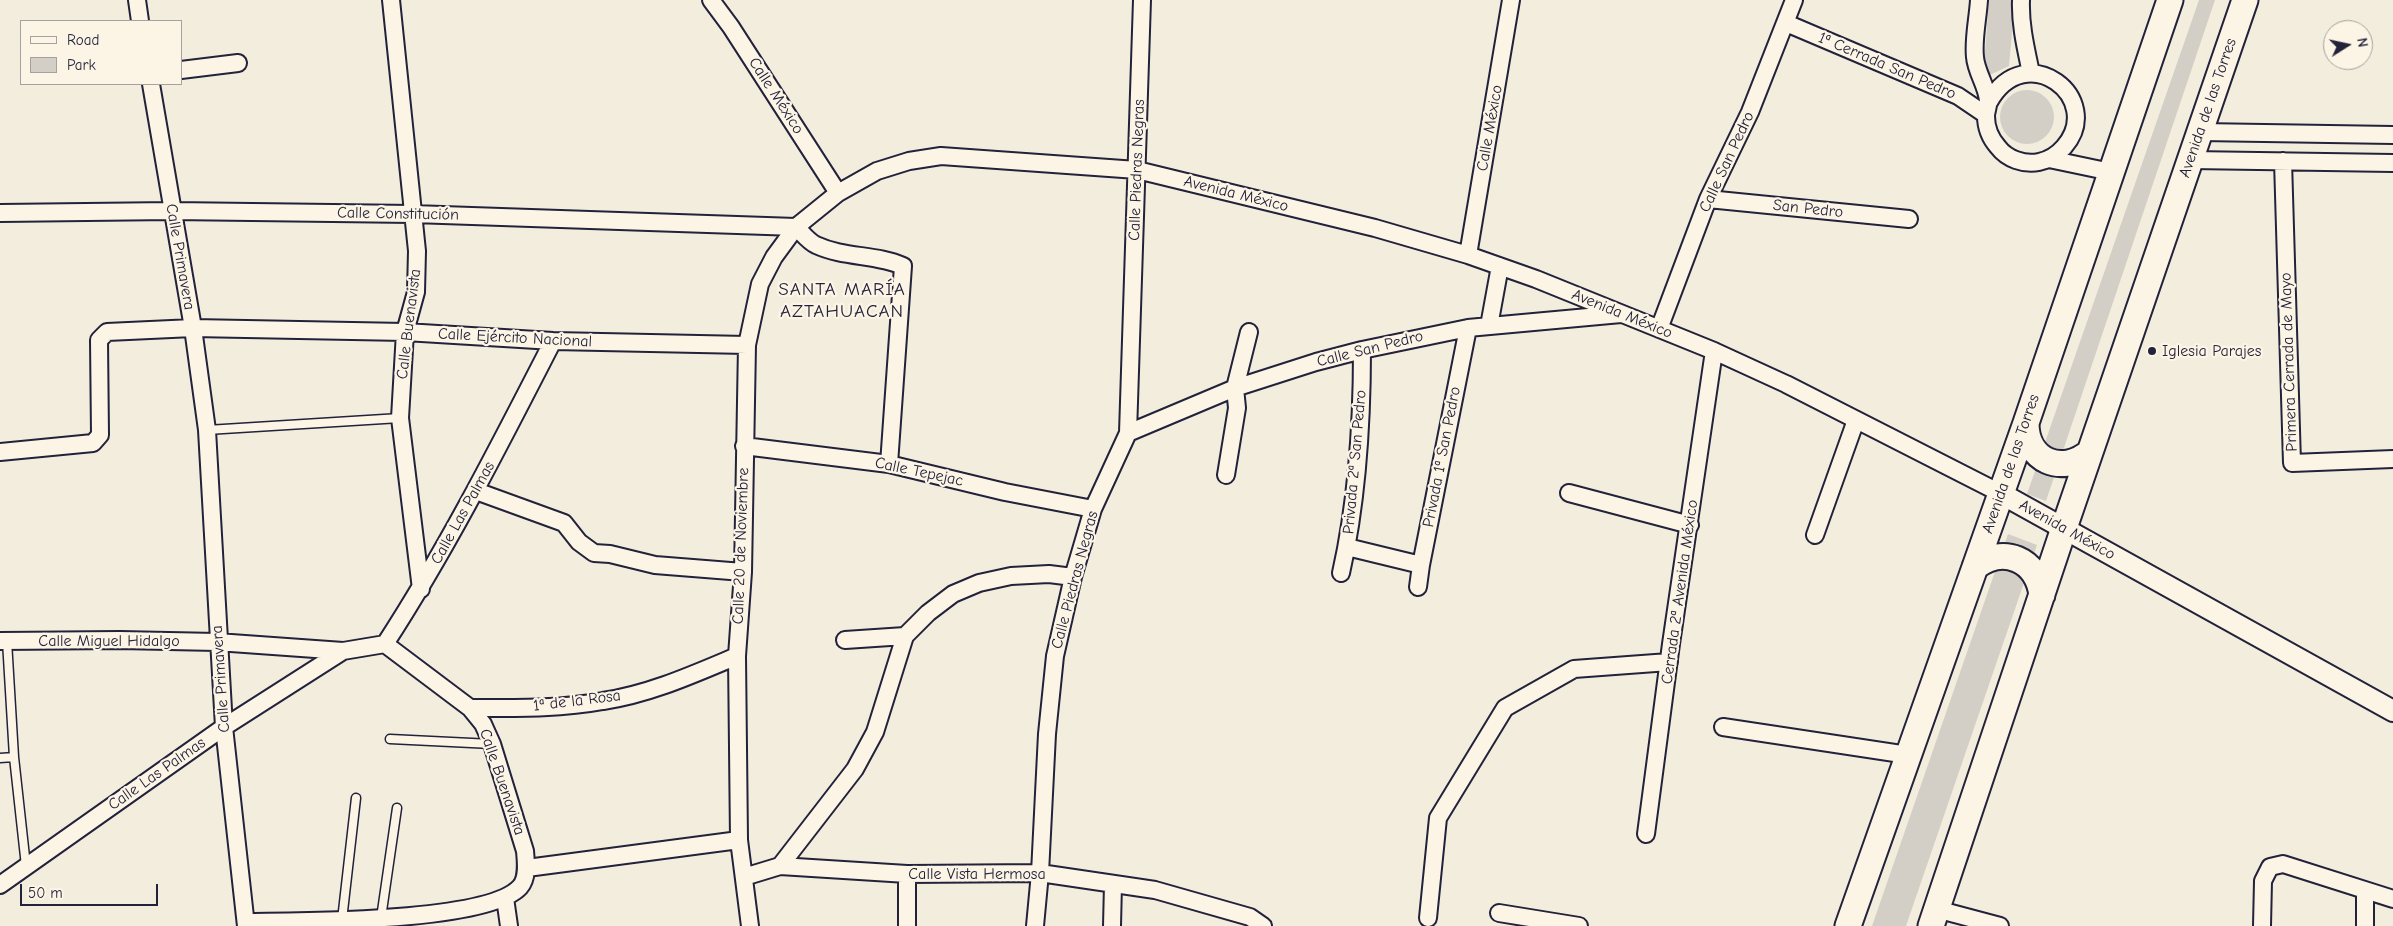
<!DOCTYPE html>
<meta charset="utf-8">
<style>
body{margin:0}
#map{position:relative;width:2393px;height:926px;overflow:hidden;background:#f3edde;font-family:"Comic Neue",sans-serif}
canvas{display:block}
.legend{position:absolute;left:20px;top:20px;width:162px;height:65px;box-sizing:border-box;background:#fcf5e5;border:1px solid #a5a1a1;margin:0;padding:6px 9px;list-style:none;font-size:15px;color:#22223b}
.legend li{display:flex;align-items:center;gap:10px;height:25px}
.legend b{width:25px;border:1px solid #a5a1a1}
.north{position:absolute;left:2323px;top:20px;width:50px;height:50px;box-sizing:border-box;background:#fcf5e5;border:1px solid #a5a1a1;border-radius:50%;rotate:80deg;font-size:14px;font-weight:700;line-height:20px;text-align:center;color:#22223b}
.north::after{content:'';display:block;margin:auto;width:18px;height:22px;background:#22223b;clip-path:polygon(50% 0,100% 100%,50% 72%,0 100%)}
.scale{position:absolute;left:20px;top:884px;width:138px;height:22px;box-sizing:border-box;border:2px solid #22223b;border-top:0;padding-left:6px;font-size:15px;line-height:18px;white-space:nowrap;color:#22223b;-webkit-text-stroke:4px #fcf5e5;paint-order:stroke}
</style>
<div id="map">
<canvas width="2393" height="926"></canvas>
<ul class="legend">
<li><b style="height:6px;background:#fcf5e5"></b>Road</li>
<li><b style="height:14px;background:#d4cfc6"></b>Park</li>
</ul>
<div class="north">N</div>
<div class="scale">50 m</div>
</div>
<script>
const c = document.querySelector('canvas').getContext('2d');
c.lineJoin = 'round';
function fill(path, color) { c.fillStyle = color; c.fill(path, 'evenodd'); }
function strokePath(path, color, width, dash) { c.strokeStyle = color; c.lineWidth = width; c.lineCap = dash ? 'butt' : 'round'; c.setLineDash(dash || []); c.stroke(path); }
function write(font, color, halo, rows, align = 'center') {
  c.font = font + ' "Comic Neue",sans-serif'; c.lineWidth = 4.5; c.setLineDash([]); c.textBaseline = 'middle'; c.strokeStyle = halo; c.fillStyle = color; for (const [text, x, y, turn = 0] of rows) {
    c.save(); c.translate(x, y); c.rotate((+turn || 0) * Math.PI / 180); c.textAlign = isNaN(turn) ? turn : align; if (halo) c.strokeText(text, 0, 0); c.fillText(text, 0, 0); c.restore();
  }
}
fill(new Path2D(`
 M1989,0H2015L2009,66L1983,78Z
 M2199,0H2215L2046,501L2027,494Z
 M2000 117a27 27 0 1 1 54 0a27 27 0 1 1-54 0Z
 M2008,534L2037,545L1906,926H1872Z`), '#d4cfc6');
const service = new Path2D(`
 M207,430L400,418
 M7,641L14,757L26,866
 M390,739L492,744
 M0,758L14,757
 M381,918L397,808
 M342,920L356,798`);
const minor = new Path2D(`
 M137,0L140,21
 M391,0L417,251L416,292L405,332L400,418L421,589
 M711,0L731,27L838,193
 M1979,0C1978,18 1973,39 1975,57C1976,72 1987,86 1988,101C1989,106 1986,111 1986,116C1986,127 1990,138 1998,147C2007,159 2024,165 2039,162C2049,160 2058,154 2064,147C2106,99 2026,36 1989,102
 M2021,0C2020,25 2026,49 2031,73
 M1786,23L1958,96L1986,115
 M181,70L238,63
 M151,84L193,328L207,430L224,727L246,926
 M2200,132L2393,135
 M2049,159L2111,172
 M2191,160L2393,163
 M2283,161L2292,463L2393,459
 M1708,199L1909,219
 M0,213L172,211L413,214L796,227
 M796,227C802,233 809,242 816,245C844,258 876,254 903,266L889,464
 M1468,255L1511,0
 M1489,326L1500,266
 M1659,329L1708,199L1750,112L1794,0
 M1128,433L1235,388L1316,362L1362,350L1468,328L1621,314
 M744,446L889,464L1005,492L1093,509
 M0,452L93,443L100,435L99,340L107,332L193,328L405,332L553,341L747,345
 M1226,475L1237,408L1235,388L1249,332
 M476,491L564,523L579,542L594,553L610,554L655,565L743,572
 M1569,493L1690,525
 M1815,535L1856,420
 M1347,547L1421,565
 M1341,573C1357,502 1362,422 1362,350
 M1418,587L1421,565L1468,328
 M845,640L905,636
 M0,641L120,640L217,642L343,651
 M470,708C514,708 560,709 603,701C650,694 694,674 737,656
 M1723,727L1908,755
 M1646,834L1671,644L1714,351
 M780,866L855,769L875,732L905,636L928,613L953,594L979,583L1011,576L1049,574L1073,577
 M527,868L739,840
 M744,877L780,866L907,874L1040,873L1155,890L1250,917L1263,926
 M0,885L224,727L343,651L385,644C448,547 500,444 553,341
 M505,898L509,926
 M1936,909L2000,926
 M1499,913L1579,926
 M1428,918L1438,818L1505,708L1574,669L1669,662
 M247,922C298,921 487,923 520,887C528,878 526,862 525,851L492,744L483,724L470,708L385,644
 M750,926L739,840L737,656L743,572L747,345L760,284L774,257L796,227L838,193L877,171L909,161L941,156L1137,170L1375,228L1468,255L1536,279L1714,351L1786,384L2000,493
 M907,926V874
 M1035,926L1040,873L1047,734L1055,656L1073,577L1093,509L1128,433L1142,0
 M1112,926L1113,884
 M2262,926L2263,881L2270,867L2283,864L2393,899
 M2365,926V891`);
const tertiary = new Path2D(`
 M2000,493L2393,711`);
const primary = new Path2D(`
 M2026,423C2026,461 2062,476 2090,452
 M1975,567C2003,545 2037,559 2042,595
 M1848,926L2026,423L2170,0
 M1931,926L2064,528L2245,0`);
strokePath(service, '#22223b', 11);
strokePath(minor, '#22223b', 20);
strokePath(tertiary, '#22223b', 24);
strokePath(primary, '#22223b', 29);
strokePath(service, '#fcf5e5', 8);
strokePath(minor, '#fcf5e5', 16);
strokePath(tertiary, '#fcf5e5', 20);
strokePath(primary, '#fcf5e5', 25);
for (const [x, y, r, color] of [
 [2152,351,5,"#22223b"]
]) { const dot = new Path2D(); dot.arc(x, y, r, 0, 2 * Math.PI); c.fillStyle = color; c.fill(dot); strokePath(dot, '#fcf5e5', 2); }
write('16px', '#22223b', '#fcf5e5', [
 ["1ª Cerrada San Pedro",1887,66,23],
 ["Calle México",776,96,57],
 ["Avenida de las Torres",2208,108,-71],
 ["Calle México",1490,128,-80],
 ["Calle San Pedro",1727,162,-65],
 ["Calle Piedras Negras",1137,170,-88],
 ["Avenida México",1236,194,14],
 ["San Pedro",1808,209,6],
 ["Calle Constitución",398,214,1],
 ["Calle Primavera",180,257,80],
 ["Avenida México",1622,314,22],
 ["Calle Buenavista",409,324,-83],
 ["Calle Ejército Nacional",515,338,3],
 ["Calle San Pedro",1370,349,-14],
 ["Primera Cerrada de Mayo",2289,362,-92],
 ["Privada 1ª San Pedro",1442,457,-79],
 ["Privada 2ª San Pedro",1355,462,-85],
 ["Avenida de las Torres",2011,464,-71],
 ["Calle Tepejac",919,472,12],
 ["Calle Las Palmas",463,513,-61],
 ["Avenida México",2067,530,29],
 ["Calle 20 de Noviembre",741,546,-88],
 ["Calle Piedras Negras",1075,580,-75],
 ["Cerrada 2ª Avenida México",1680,592,-82],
 ["Calle Miguel Hidalgo",109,641],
 ["Calle Primavera",221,679,-94],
 ["1ª de la Rosa",577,701,-7],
 ["Calle Las Palmas",157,774,-35],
 ["Calle Buenavista",502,782,71],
 ["Calle Vista Hermosa",977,874]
]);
write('16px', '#22223b', '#fcf5e5', [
 ["Iglesia Parajes",2162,351]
], 'left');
c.letterSpacing = '1px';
write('19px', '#22223b', '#fcf5e5', [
 ["SANTA MARÍA",842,290],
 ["AZTAHUACAN",842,312]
]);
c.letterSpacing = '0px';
</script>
